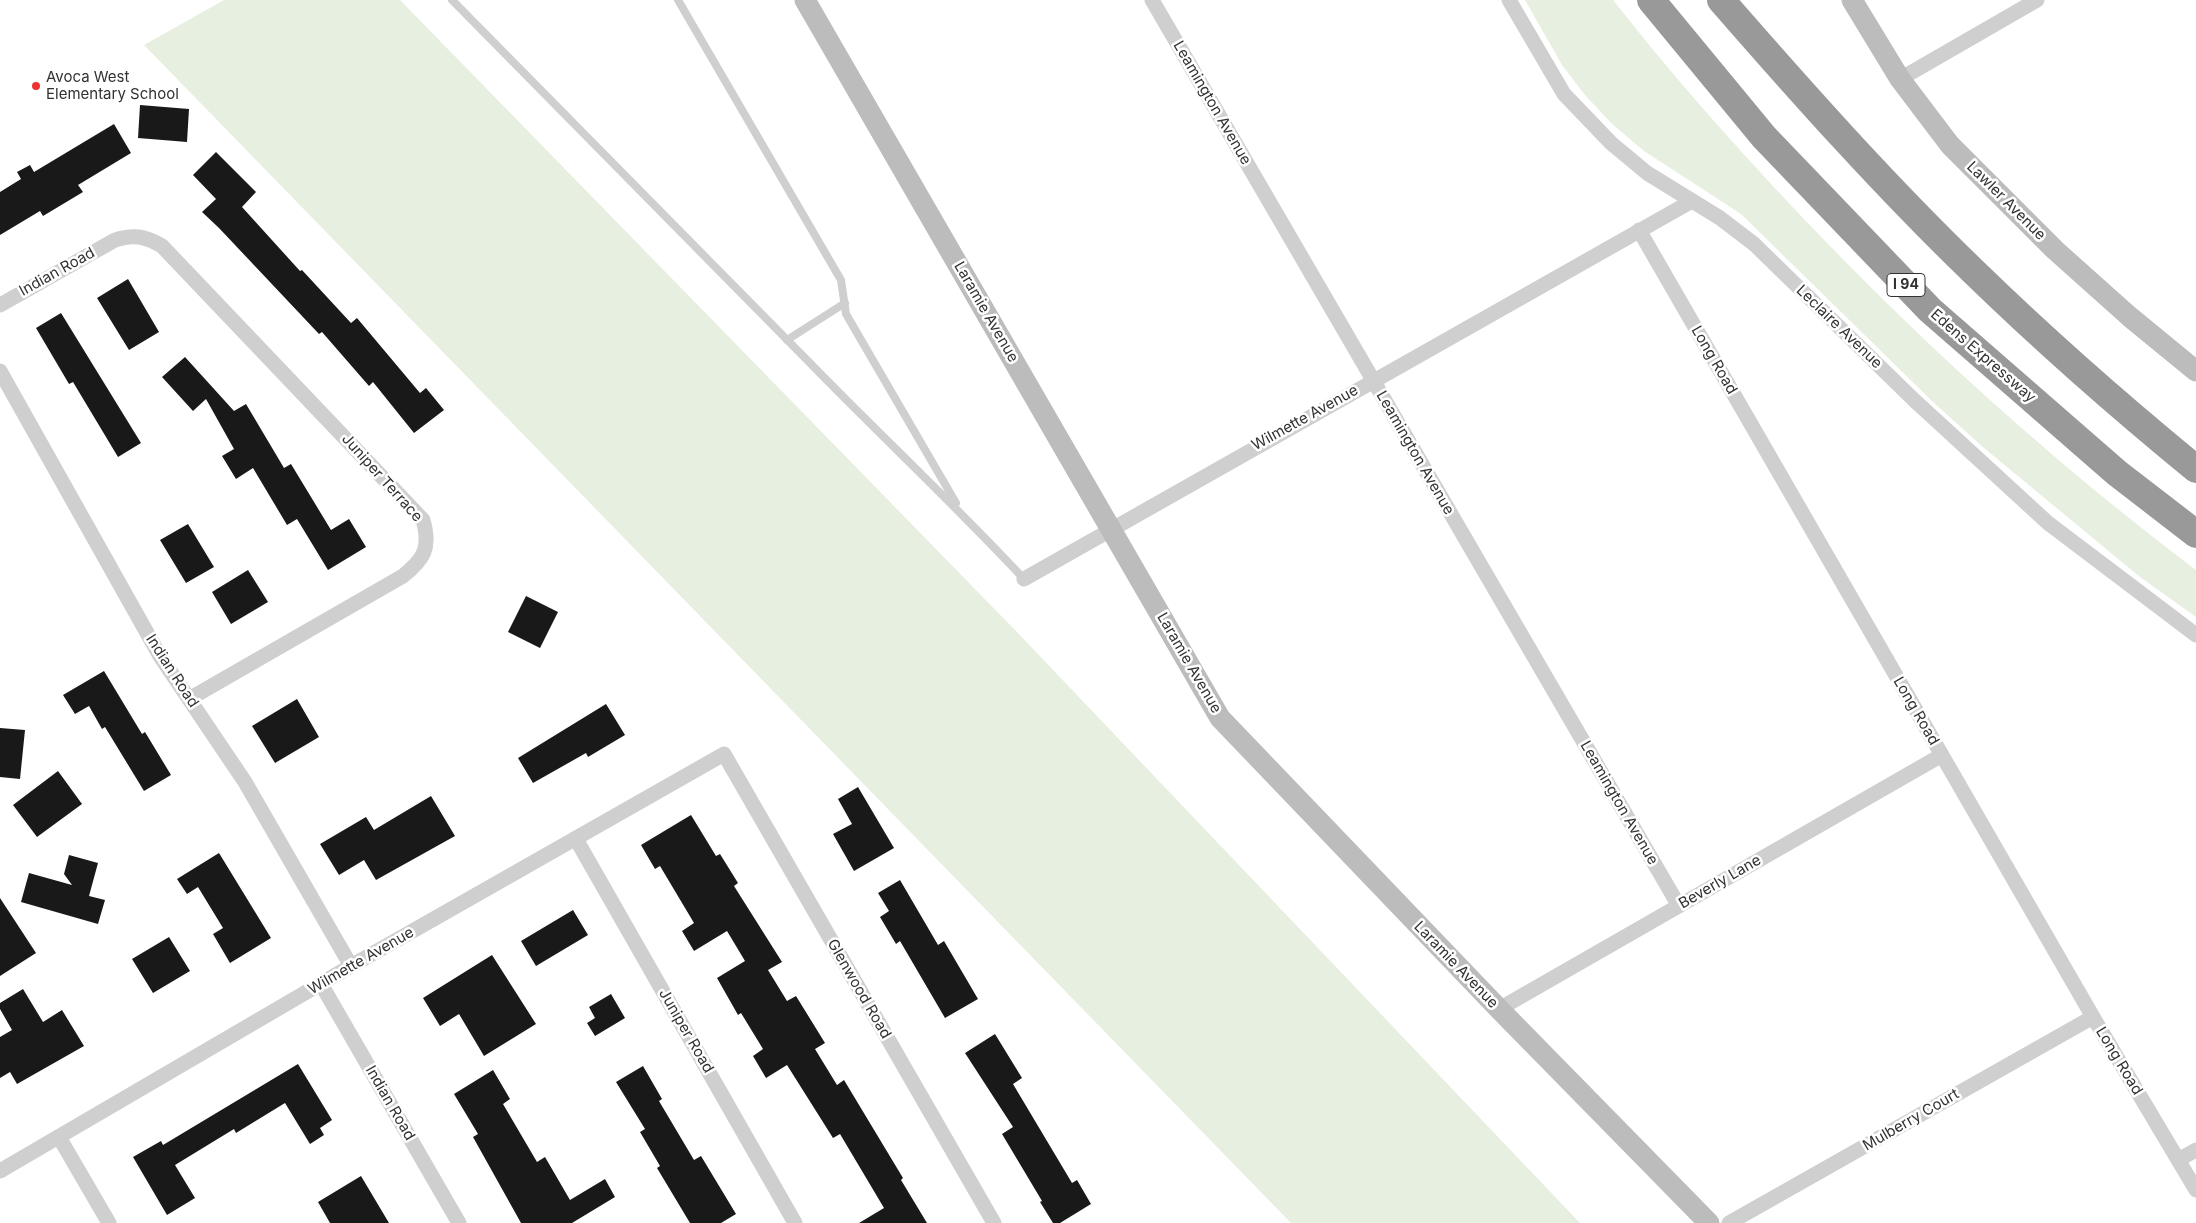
<!DOCTYPE html>
<style>
body{margin:0}
canvas{display:block;background:#fff}
</style>
<canvas width="2196" height="1223"></canvas>
<script>
const c = document.querySelector('canvas').getContext('2d');
c.lineJoin = 'round';
function fill(path, color) { c.fillStyle = color; c.fill(path, 'evenodd'); }
function strokePath(path, color, width, dash) { c.strokeStyle = color; c.lineWidth = width; c.lineCap = dash ? 'butt' : 'round'; c.setLineDash(dash || []); c.stroke(path); }
function write(font, color, halo, rows, align = 'center') {
  c.font = font + ' Inter,sans-serif'; c.lineWidth = 5; c.setLineDash([]); c.textBaseline = 'middle'; c.strokeStyle = halo; c.fillStyle = color; for (const [text, x, y, turn = 0] of rows) {
    c.save(); c.translate(x, y); c.rotate((+turn || 0) * Math.PI / 180); c.textAlign = isNaN(turn) ? turn : align; if (halo) c.strokeText(text, 0, 0); c.fillText(text, 0, 0); c.restore();
  }
}
fill(new Path2D(`
 M224,0H400L1015,630L1580,1223H1291L144,45Z
 M1525,0H1613C1637,30 1661,60 1686,89C1839,266 2009,429 2196,570V617L2140,577L1984,448L1933,402L1741,214L1644,151L1611,123L1585,95L1562,65Z`), '#e7efe0');
fill(new Path2D(`
 M140,105L189,109L187,142L138,138Z
 M114,124L131,153L78,185L83,192L43,216L40,211L0,235V192L21,179L17,172L30,165L34,172Z
 M216,152L256,192L242,207L300,271L302,270L351,323L357,318L420,393L426,388L444,410L414,433L373,382L369,386L322,332L319,334L219,228L202,212L216,199L193,175Z
 M128,279L159,332L129,350L97,298Z
 M61,313L141,443L118,457L73,382L69,384L36,328Z
 M185,357L234,411L246,404L284,468L291,464L331,530L349,519L366,547L328,570L297,519L287,525L253,468L236,479L222,456L234,449L206,399L193,411L162,377Z
 M188,524L214,567L186,583L160,540Z
 M248,570L268,602L231,624L212,592Z
 M526,596L558,612L540,648L508,632Z
 M104,671L142,734L145,732L171,775L144,791L105,727L102,729L89,706L75,714L63,695Z
 M297,699L319,737L275,763L252,726Z
 M606,704L625,735L588,757L586,753L533,783L518,758Z
 M0,728L25,730L20,779L0,777Z
 M58,771L82,804L37,837L13,805Z
 M858,787L894,848L854,871L833,834L852,824L838,799Z
 M431,796L455,836L376,880L364,860L339,875L320,844L366,817L374,830Z
 M691,815L716,856L720,854L738,883L734,886L782,962L768,970L787,1001L796,996L825,1043L815,1049L837,1085L844,1080L903,1178L901,1180L927,1223H859L884,1208L840,1134L833,1138L787,1065L766,1078L753,1056L763,1049L741,1013L738,1015L717,978L745,961L727,931L694,951L682,931L694,923L660,866L655,869L641,845Z
 M219,853L271,938L230,963L213,934L223,928L198,887L187,894L177,879Z
 M69,855L98,863L89,896L105,900L98,924L21,902L29,873L72,885L64,874Z
 M900,880L938,945L944,941L978,999L945,1018L900,941L896,944L880,917L889,911L878,893Z
 M0,898L36,953L0,976Z
 M573,910L588,935L536,966L521,941Z
 M169,937L190,971L153,993L132,959Z
 M492,955L536,1024L484,1056L459,1014L440,1026L423,998Z
 M23,989L43,1022L62,1010L84,1046L17,1084L10,1072L0,1078V1037L12,1030L0,1009V1003Z
 M611,994L625,1018L595,1036L587,1023L595,1018L589,1007Z
 M995,1034L1022,1078L1013,1084L1072,1183L1077,1180L1091,1204L1060,1223H1053L1040,1202L1042,1201L1002,1134L1013,1127L965,1053Z
 M298,1064L332,1120L320,1128L324,1135L310,1144L285,1103L236,1133L234,1129L175,1165L195,1198L167,1215L133,1157L161,1141L163,1145Z
 M643,1066L662,1099L659,1101L694,1160L701,1156L736,1214L721,1223H690L657,1168L660,1166L640,1132L645,1129L616,1082Z
 M493,1070L510,1099L503,1104L537,1162L545,1157L570,1200L605,1179L615,1197L572,1223H521L473,1137L478,1134L454,1094Z
 M361,1176L389,1223H330L318,1202Z`), '#191919');
strokePath(new Path2D(`
 M452,0C571,120 689,241 808,361C879,434 954,504 1024,579
 M678,0L841,280L846,314L956,503
 M787,340L845,303`), '#cfcfcf', 8);
strokePath(new Path2D(`
 M1152,0L1679,906
 M1509,0L1564,94L1611,143L1647,173L1720,218L1754,244L1914,400L2048,523L2196,635
 M1900,79L2037,0
 M1639,230L2093,1017L2196,1190
 M0,305L115,240C133,234 145,236 162,246L423,520C431,548 424,559 403,576L189,699
 M0,371L160,656L245,782L351,966
 M1024,579L1692,201
 M576,839L795,1223
 M321,984L459,1223
 M1499,1009L1942,755
 M59,1137L109,1223
 M2178,1160L2196,1150
 M0,1171L351,966L724,754L994,1223
 M1729,1223L2093,1017`), '#cfcfcf', 15);
strokePath(new Path2D(`
 M805,0L1220,718L1499,1009L1709,1223
 M1852,0L1900,79L1950,145L2055,250L2130,317L2196,371`), '#bcbcbc', 21);
strokePath(new Path2D(`
 M1651,0L1764,137L1930,310L2117,473L2196,534
 M1721,0C1802,93 1884,185 1973,271C2044,340 2119,406 2196,469`), '#999', 28);
for (const [x, y, r, color] of [
 [36,86,5,"#eb3331"]
]) { const dot = new Path2D(); dot.arc(x, y, r, 0, 2 * Math.PI); c.fillStyle = color; c.fill(dot); strokePath(dot, '#fff', 2); }
for (const [x, y, w] of [
 [1906,285,38]
]) { const box = new Path2D(); box.roundRect(x - w / 2, y - 11.5, w, 23, 4); c.fillStyle = '#fff'; c.fill(box); strokePath(box, '#323232', 1); }
write('bold 14px', '#323232', null, [
 ["I 94",1906,285]
]);
write('15px', '#323232', '#fff', [
 ["Avoca West",46,77],
 ["Elementary School",46,94]
], 'left');
write('15px', '#323232', '#fff', [
 ["Leamington Avenue",1212,103,60],
 ["Lawler Avenue",2006,201,45],
 ["Indian Road",57,272,-29],
 ["Laramie Avenue",986,312,60],
 ["Leclaire Avenue",1839,327,44],
 ["Edens Expressway",1983,356,41],
 ["Long Road",1714,360,60],
 ["Wilmette Avenue",1305,418,-29],
 ["Leamington Avenue",1415,453,60],
 ["Juniper Terrace",382,478,48],
 ["Laramie Avenue",1189,663,60],
 ["Indian Road",172,671,57],
 ["Long Road",1916,711,60],
 ["Leamington Avenue",1619,803,60],
 ["Beverly Lane",1720,882,-30],
 ["Wilmette Avenue",361,961,-30],
 ["Laramie Avenue",1456,965,46],
 ["Glenwood Road",859,989,60],
 ["Juniper Road",686,1031,60],
 ["Long Road",2119,1061,59],
 ["Indian Road",390,1103,60],
 ["Mulberry Court",1911,1120,-30]
]);
</script>
